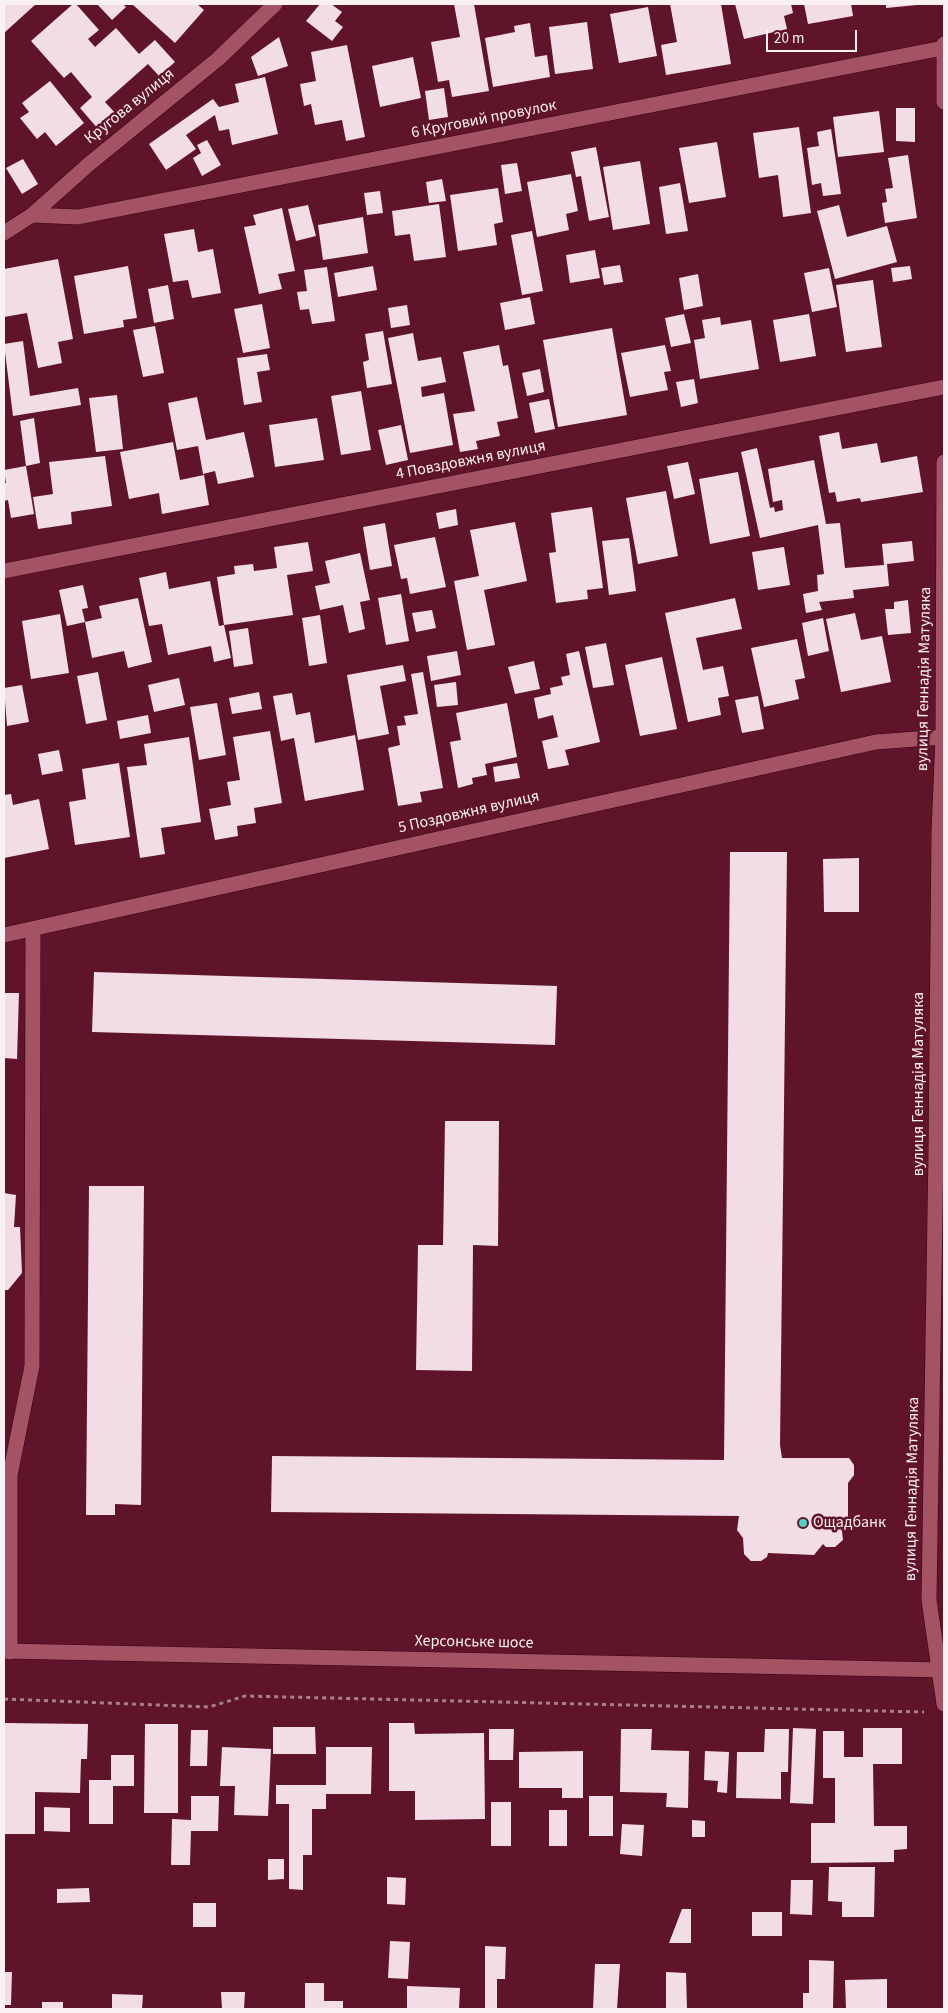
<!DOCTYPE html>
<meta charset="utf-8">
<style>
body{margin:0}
#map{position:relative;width:948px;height:2013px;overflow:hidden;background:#5f142a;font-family:"Source Sans 3",sans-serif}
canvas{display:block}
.frame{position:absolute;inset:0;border:5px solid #faf1f2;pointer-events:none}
.scale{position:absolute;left:766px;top:30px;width:91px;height:22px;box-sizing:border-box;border:2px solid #faf1f2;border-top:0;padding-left:6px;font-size:15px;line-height:18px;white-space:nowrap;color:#faf1f2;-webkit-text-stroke:4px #5f142a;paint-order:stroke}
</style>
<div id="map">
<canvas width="948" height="2013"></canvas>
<div class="frame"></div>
<div class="scale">20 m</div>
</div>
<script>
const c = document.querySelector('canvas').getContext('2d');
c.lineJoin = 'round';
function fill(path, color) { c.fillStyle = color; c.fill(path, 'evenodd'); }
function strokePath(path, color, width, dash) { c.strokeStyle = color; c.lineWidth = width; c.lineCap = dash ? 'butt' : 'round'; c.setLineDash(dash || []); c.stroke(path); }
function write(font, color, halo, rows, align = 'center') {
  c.font = font + ' "Source Sans 3",sans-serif'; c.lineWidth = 5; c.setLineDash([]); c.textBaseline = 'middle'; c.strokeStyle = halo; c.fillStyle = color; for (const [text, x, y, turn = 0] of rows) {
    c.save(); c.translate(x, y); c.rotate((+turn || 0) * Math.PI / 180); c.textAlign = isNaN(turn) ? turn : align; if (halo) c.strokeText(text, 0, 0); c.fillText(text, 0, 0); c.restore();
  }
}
fill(new Path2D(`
 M4,4H36L4,33Z
 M73,4H76L99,30L88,39L95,47L116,28L139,54L155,40L175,62L159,76L148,64L105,102L116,114L99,130L80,108L92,97L71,72L64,78L31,41Z
 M97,4H123L126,7L112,20Z
 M132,4H197L204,10L175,43Z
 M320,4H331L342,12L335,21L343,27L332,41L306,21Z
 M454,4H474L489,91L452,97L449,80L438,82L431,42L460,37Z
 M670,4H721L731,64L666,75L661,45L677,42Z
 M735,4H791L793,13L784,16L787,29L744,39Z
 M804,4H851L853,16L808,24Z
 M886,4H916L917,5L886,8Z
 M648,7L657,56L619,63L610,14Z
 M587,22L593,69L555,74L549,27Z
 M530,23L535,57L547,55L550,77L493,87L485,38L515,32L514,26Z
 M279,37L288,66L258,76L251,57Z
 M347,45L365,137L346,141L342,120L315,125L311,104L304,106L300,84L316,81L311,52Z
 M413,57L421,98L380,107L372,66Z
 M265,77L278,134L232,145L229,129L219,131L215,115L186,135L196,149L166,170L149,144L213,99L219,107L239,102L235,84Z
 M50,81L84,123L56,146L45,132L37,139L20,118L29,112L22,103Z
 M444,88L448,117L429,120L425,91Z
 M896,108H915V142L896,141Z
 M879,111L884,152L838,157L833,117Z
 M799,127L811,213L783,217L778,175L759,178L753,133Z
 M831,129L841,194L823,196L821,183L812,185L807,148L819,146L817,132Z
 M207,140L221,165L202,176L193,158L201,153L197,145Z
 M717,142L726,197L689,203L679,148Z
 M596,147L609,217L589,221L581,176L576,177L571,152Z
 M908,155L917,218L885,223L882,203L887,202L885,189L893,188L888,158Z
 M23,159L38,184L22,194L6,168Z
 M640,161L650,224L613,230L603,167Z
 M517,163L522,191L505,194L501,165Z
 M571,174L578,211L566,214L569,230L537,237L527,182Z
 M442,179L446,201L429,203L426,182Z
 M680,183L688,231L666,234L659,187Z
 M498,188L503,222L494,224L497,245L458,251L450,195Z
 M380,191L383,213L367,215L364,193Z
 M439,204L446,257L414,261L410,234L395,236L392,211Z
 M308,205L316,236L296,241L288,209Z
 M839,205L847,237L887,226L897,262L835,279L817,211Z
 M282,208L295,271L278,274L282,289L259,294L244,227L256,225L253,215Z
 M363,217L368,253L323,260L318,225Z
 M194,229L198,252L213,249L221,293L192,298L188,280L173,282L164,234Z
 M532,231L543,291L522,295L511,235Z
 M595,250L600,278L570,283L566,255Z
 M58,259L73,339L58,342L62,363L38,368L27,313L4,317V269Z
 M620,265L623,282L604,285L601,268Z
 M128,266L137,318L123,320L124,327L84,334L74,276Z
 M373,266L377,290L338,297L334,273Z
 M910,266L912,279L893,282L891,268Z
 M327,267L335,321L312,324L309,309L300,310L297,292L307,291L304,270Z
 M829,268L837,307L812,312L804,273Z
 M698,274L703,306L684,310L679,278Z
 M873,280L882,347L846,352L836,285Z
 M168,285L174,319L154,323L148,289Z
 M530,297L535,324L505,330L500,303Z
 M262,304L270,348L243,353L234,309Z
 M407,305L410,325L391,328L388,308Z
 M684,314L691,343L671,347L665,318Z
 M809,314L816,356L780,362L773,320Z
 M720,317L721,325L751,320L759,369L700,379L694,340L705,338L702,320Z
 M155,326L164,373L143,377L133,330Z
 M612,328L627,415L558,427L543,340Z
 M383,331L392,384L367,388L363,362L369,360L365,334Z
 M413,333L418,361L441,357L446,382L421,387L422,397L444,393L453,445L410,453L388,338Z
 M23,341L30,396L78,388L81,405L13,416L4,344Z
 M499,345L503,366L508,365L518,418L497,422L500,436L476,441L478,449L460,452L453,414L475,411L463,352Z
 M665,345L671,371L664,372L668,390L630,397L621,353Z
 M267,354L270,370L257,372L262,402L244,405L237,358Z
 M540,369L544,392L527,396L522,373Z
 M694,379L698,403L681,407L676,382Z
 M361,391L371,450L341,455L331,396Z
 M117,395L123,449L96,452L89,398Z
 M197,397L206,440L244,432L254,477L218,484L215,471L203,474L198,446L177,450L168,403Z
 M549,399L555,429L535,433L529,403Z
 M34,418L40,463L26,466L20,421Z
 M317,418L324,460L275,467L269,425Z
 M401,425L408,460L386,465L378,430Z
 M839,432L842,449L877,443L881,463L917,456L923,492L861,502L860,498L837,502L835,492L829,493L819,436Z
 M173,442L180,480L204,475L209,505L162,514L159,493L129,499L120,452Z
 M757,448L770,508L774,507L775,512L783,510L782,500L773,502L768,469L814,460L826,524L840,523L845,568L884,565L882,544L912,541L914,561L887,564L889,586L853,590L854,598L819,602L822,610L806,613L803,594L818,591L817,575L824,574L818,525L760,538L741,452Z
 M105,456L112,506L71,512L72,524L38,529L33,497L53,494L49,462Z
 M688,462L695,494L674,499L667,466Z
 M26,466L34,514L11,518L8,500L4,501V483H6L4,470Z
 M738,472L750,536L710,544L699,479Z
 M666,491L678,556L638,564L626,498Z
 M592,507L603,588L587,590L588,599L556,603L549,553L556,552L551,513Z
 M456,509L458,525L439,529L436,513Z
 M515,522L527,581L484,590L495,645L467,650L454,581L479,576L470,530Z
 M385,523L392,566L370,570L363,527Z
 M435,537L446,587L410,594L407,578L401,579L394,545Z
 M629,538L636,591L609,595L602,541Z
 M308,542L313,571L287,575L293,615L224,625L217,577L235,574L234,566L253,564L254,571L277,568L274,547Z
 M784,547L790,585L758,590L752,552Z
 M360,553L370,600L360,602L365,629L349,633L343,605L320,610L315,586L330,583L325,561Z
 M166,572L169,589L210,581L219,626L224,625L231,658L214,662L211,646L168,655L162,624L149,626L139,578Z
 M83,585L88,608L82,609L85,622L67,626L59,590Z
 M401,594L409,641L386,645L378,598Z
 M138,598L152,662L128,668L124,651L92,658L85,622L102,618L99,606Z
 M735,598L742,629L696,638L703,670L723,666L729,696L718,698L721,715L688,722L665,613Z
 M908,600L911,633L888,635L885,609H894V602Z
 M432,610L436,628L416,632L412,613Z
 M855,613L861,640L882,636L891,682L841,692L826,619Z
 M60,614L69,673L31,679L22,621Z
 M320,615L327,663L309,666L302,618Z
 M823,618L829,651L808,656L802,623Z
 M248,628L253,664L234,667L229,631Z
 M797,639L805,678L795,680L799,699L764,707L751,648Z
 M606,643L614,685L593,688L585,647Z
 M457,651L461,675L431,681L427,656Z
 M579,651L600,742L565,750L569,765L548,769L542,741L558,737L553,715L538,719L534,698L551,694L550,688L563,685L561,677L570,675L566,654Z
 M662,657L677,729L640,736L625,665Z
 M534,661L540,689L515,694L508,667Z
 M403,665L406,681L380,686L389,734L358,740L347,675Z
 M98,672L107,720L86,724L77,676Z
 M423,672L443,788L420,792L422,802L398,806L388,748L400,745L397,726L406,725L404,716L418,714L411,674Z
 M179,678L185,705L154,712L148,685Z
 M456,682L458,705L437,707L434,685Z
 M22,685L29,722L7,726L4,688Z
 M259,692L262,709L232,714L229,698Z
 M292,693L296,715L310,712L315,743L355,735L364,790L305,801L294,738L281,741L273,696Z
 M758,696L764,729L742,733L735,700Z
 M217,703L226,755L199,760L190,707Z
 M507,703L517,757L485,764L487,775L472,778L473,784L458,788L450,742L461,740L456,713Z
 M148,715L151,733L120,739L117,721Z
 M270,731L282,803L254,808L256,823L237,826L238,836L215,840L209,809L231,805L227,782L240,780L233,737Z
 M189,737L201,822L161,828L165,854L140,858L127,767L147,765L144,744Z
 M59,750L63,771L42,775L38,754Z
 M119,763L130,837L75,845L69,802L86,799L82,769Z
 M517,763L520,778L495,782L493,767Z
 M11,794L13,805L39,799L49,849L4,858V795Z
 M730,852H787L780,1445L782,1458H849L854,1465V1475L848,1483V1521L840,1528L842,1531L843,1540L835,1547H826L823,1544L814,1555L768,1553L767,1557L761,1561H751L744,1554L743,1538L737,1530L739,1516L271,1512L272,1456L724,1460Z
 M859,858V912H824L823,859Z
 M94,972L557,986L555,1045L92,1032Z
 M4,993H19L17,1059L4,1058Z
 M445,1121H499L498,1246L473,1245L472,1371L416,1370L418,1245H443Z
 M89,1186H144L141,1505L115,1504V1515H86Z
 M4,1193L16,1195L14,1227H20L22,1273L8,1290H4Z
 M4,1723L88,1724L87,1759H81L80,1793L35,1792V1834H4Z
 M389,1723H414L415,1734L484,1733L485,1819L415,1820V1791H389Z
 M145,1724H178V1813H144Z
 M273,1727H315L316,1754H273Z
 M793,1728L816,1729L813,1804L790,1803Z
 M863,1728H902V1764H873L874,1826H907V1849L894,1850V1862L811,1863V1823H835V1778H823V1731H844V1757H863Z
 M489,1729H514L513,1760H489Z
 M621,1729H652L651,1750L689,1751L688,1808L666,1807L667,1793L620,1792Z
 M765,1729H789L788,1772H781V1799L736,1798L737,1752H764Z
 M191,1730H208L207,1766H190Z
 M222,1747L271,1749L268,1816L234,1815L235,1786H220Z
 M326,1747H372L371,1794H326V1809H312V1855H303V1890L289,1889V1804H276V1785H326Z
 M583,1751V1798H562V1788H519V1752Z
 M705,1751L729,1752L727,1793L717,1792L718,1781L704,1780Z
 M111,1755H134V1786H113V1824H89V1780H111Z
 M191,1796H219L218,1831H191L190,1865H171L172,1819L191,1820Z
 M589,1796H613V1836H589Z
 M491,1802H511V1846H491Z
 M44,1807L70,1808V1832L44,1831Z
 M549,1810H567V1846H549Z
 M692,1820L705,1821V1837H692Z
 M622,1824L644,1825L642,1856L620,1854Z
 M268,1859H284V1879L268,1880Z
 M829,1867H875L874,1917H842V1902L828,1901Z
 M387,1877L406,1878L405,1905L387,1904Z
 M791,1880H813L812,1915L790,1914Z
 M89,1888L90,1902L57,1903V1889Z
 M193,1903H216V1927H193Z
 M682,1909H691V1943H669Z
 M752,1912H782V1936H752Z
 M390,1941L410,1942L408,1979L388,1978Z
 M485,1946L506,1947L505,1979H497V2009H485Z
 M809,1960L834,1961L833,2009H803V1993H809Z
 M595,1964H620L617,2009H593Z
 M4,1972H12L11,2005H4Z
 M666,1972L686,1973L687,2009H666Z
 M887,1979V2009H846L845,1980Z
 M305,1983H324V2001H343V2009H305Z
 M407,1986L460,1988L459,2009H407Z
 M221,1992H245L244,2009H222Z
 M112,1994L143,1995L142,2009H112Z
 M42,2002H63V2009H42Z`), '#f2dde7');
const street = new Path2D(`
 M944,44V102
 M32,215L78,217L943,48
 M4,233L32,215L89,164L218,59L275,4
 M944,462L943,737L939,831L936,1149L929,1600L944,1704
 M4,571L944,387
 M4,935L876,742L943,737
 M10,1652V1475L32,1366L33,929`);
const secondary = new Path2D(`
 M4,1651L944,1670`);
strokePath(street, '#3a0314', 16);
strokePath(secondary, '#3a0314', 16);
strokePath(new Path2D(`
 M4,1699L209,1707L245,1696L924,1712`), '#aa7e8a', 3, [4, 4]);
strokePath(street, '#a35363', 15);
strokePath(secondary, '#a35363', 15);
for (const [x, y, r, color] of [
 [803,1523,5,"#55cec5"]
]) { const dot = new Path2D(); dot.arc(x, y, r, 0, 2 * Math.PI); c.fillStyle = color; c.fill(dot); strokePath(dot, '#5f142a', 2); }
write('16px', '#faf1f2', '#5f142a', [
 ["Кругова вулиця",130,107,-39],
 ["6 Круговий провулок",484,120,-11],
 ["4 Повздовжня вулиця",471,461,-11],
 ["вулиця Геннадія Матуляка",925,679,-89],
 ["5 Поздовжня вулиця",469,813,-13],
 ["вулиця Геннадія Матуляка",919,1084,-90],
 ["вулиця Геннадія Матуляка",913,1489,-89],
 ["Херсонське шосе",474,1643,1]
]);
write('16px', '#faf1f2', '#5f142a', [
 ["Ощадбанк",813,1523]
], 'left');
</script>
